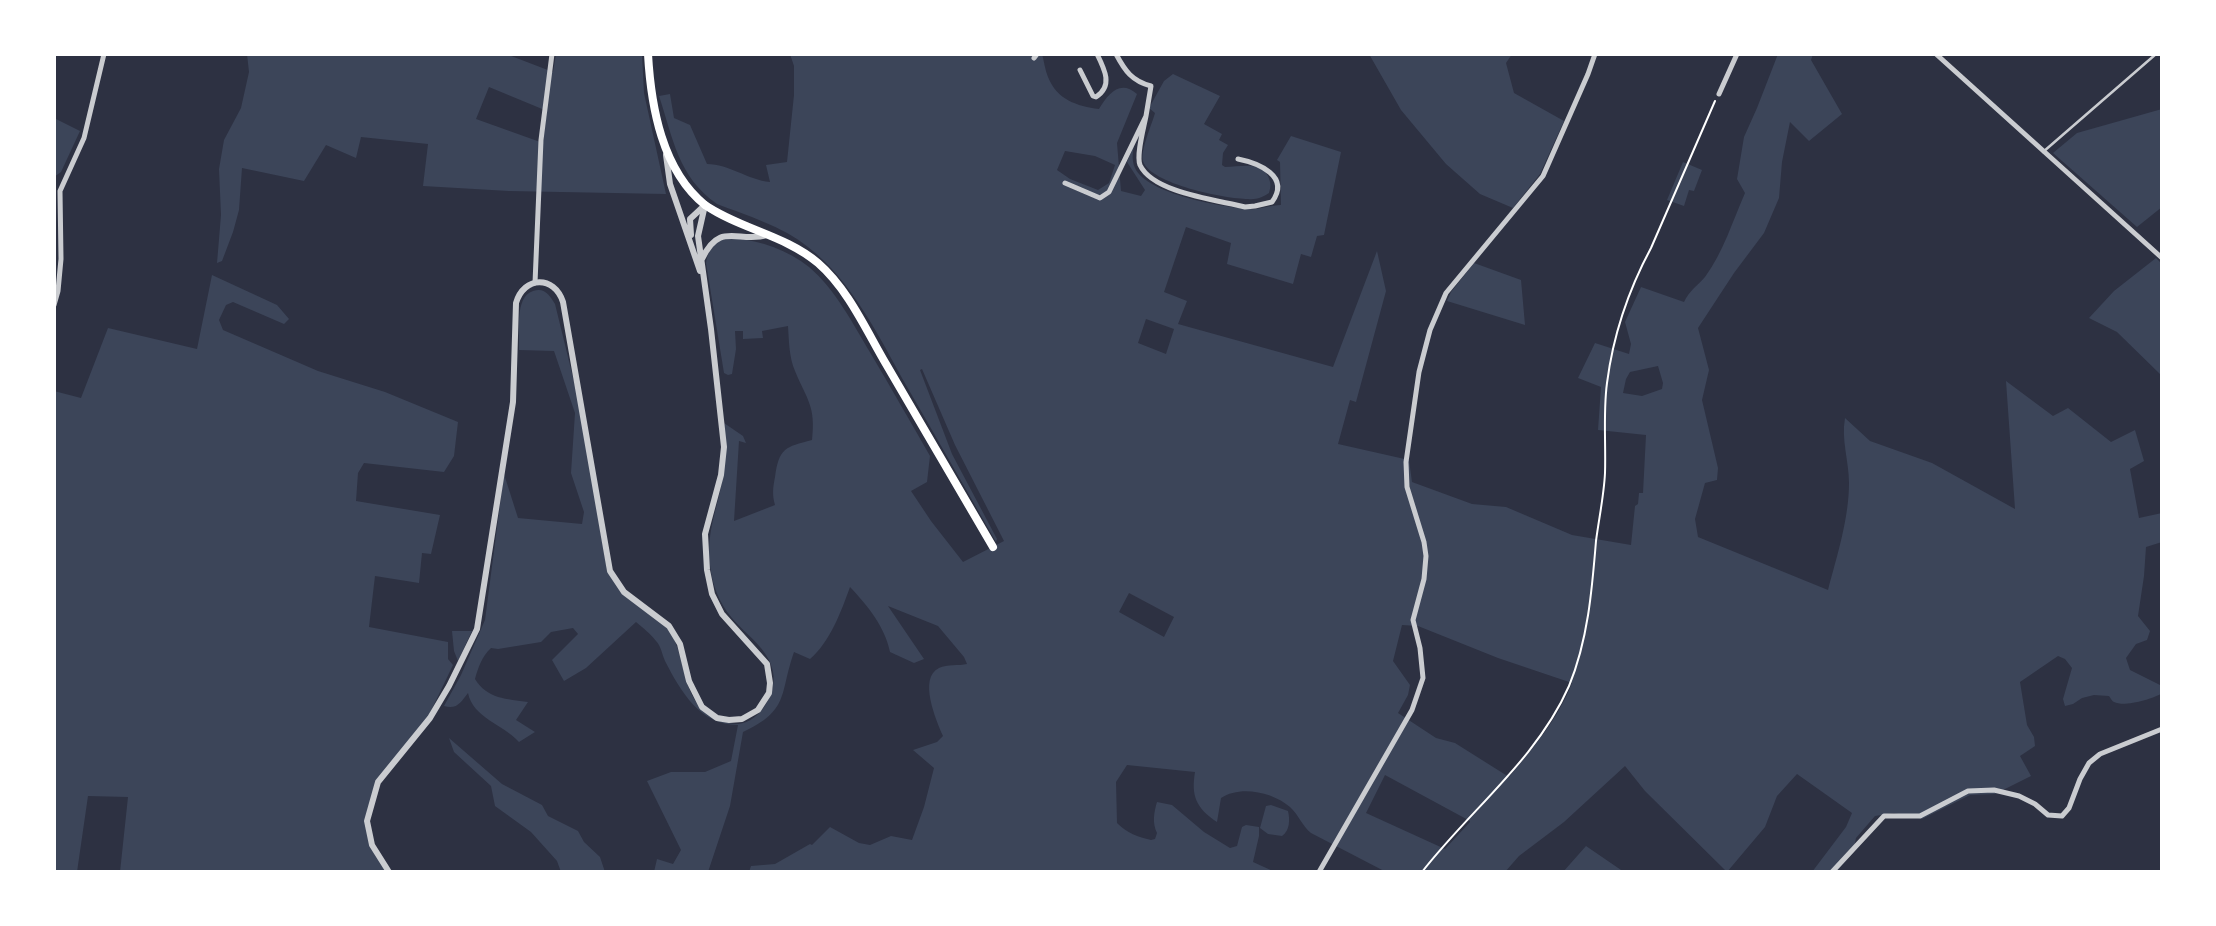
<!DOCTYPE html>
<style>
body{margin:0}
#map{position:relative;width:2216px;height:926px;overflow:hidden;background:#2d3142;font-family:"Work Sans",sans-serif}
canvas{display:block}
.frame{position:absolute;inset:0;border:56px solid #fff;pointer-events:none}
</style>
<div id="map">
<canvas width="2216" height="926"></canvas>
<div class="frame"></div>
</div>
<script>
const c = document.querySelector('canvas').getContext('2d');
c.lineJoin = 'round';
function fill(path, color) { c.fillStyle = color; c.fill(path, 'evenodd'); }
function strokePath(path, color, width, dash) { c.strokeStyle = color; c.lineWidth = width; c.lineCap = dash ? 'butt' : 'round'; c.setLineDash(dash || []); c.stroke(path); }
fill(new Path2D(`
 M247,54H506L553,72L556,54H642L644,93L666,194L509,191L423,186L428,144L361,137L356,158L326,145L304,181L242,168L239,210L233,232L222,261L217,263L221,215L219,169L224,140L241,108L249,72ZM489,87L547,111L543,143L476,119Z
 M790,54H1042C1044,61 1045,70 1048,77C1057,100 1077,106 1099,109C1108,94 1120,79 1137,94L1117,143L1121,191L1141,196L1145,190L1127,162L1135,142C1133,150 1131,159 1135,168C1147,194 1222,207 1249,209C1260,210 1270,205 1281,205L1280,162L1277,160L1291,136L1341,152L1324,235L1317,236L1311,257L1301,254L1293,284L1227,264L1231,243L1186,227L1164,292L1187,301L1178,324L1333,367L1377,251L1386,291L1356,402L1350,400L1338,444L1409,460L1412,482L1472,504L1506,507L1572,535L1631,545L1635,506L1638,504L1639,493H1643L1646,435L1598,430L1601,387L1578,378L1595,343L1629,354L1631,344L1625,322L1641,287L1684,302C1689,291 1697,286 1705,277C1723,253 1733,220 1745,193L1737,179L1744,137L1757,108L1778,54H1813L1811,60L1842,114L1809,141L1790,122L1782,162L1779,198L1764,233L1734,273L1698,328L1709,370L1702,400L1718,468L1717,480L1705,483L1695,519L1698,537L1828,590C1837,556 1849,518 1849,483C1849,461 1841,440 1845,418L1870,441L1932,463L2015,509L2006,381L2053,416L2068,408L2111,442L2135,430L2144,461L2130,469L2139,518L2162,513V542L2146,547L2144,576L2138,616L2150,631L2147,640L2136,644L2126,658L2130,670L2162,686V693C2154,699 2126,706 2117,703C2112,702 2112,700 2109,696L2094,695L2082,698L2073,704L2065,706L2063,699L2072,668L2065,659L2058,656L2020,682L2027,725L2034,737L2035,746L2020,756L2031,776L1995,794L1970,795L1922,819L1894,813L1875,816L1856,838L1853,853L1836,872H1812L1846,827L1852,813L1797,774L1777,796L1765,827L1727,872L1645,791L1625,766L1564,822L1519,856L1505,872H1386L1311,833C1302,826 1299,815 1290,807C1273,792 1240,785 1221,798L1217,822C1196,808 1191,796 1195,772L1127,765L1116,782L1117,823C1127,833 1138,837 1151,840L1155,839L1157,833C1152,823 1154,812 1157,802L1172,805L1204,832L1230,848L1237,846L1242,827L1246,825L1259,827V836L1253,862L1275,872H749L751,866L775,864L810,844L812,845L830,827L859,843L870,845L891,836L912,840L924,807L934,768L913,750L937,742L943,736C936,720 918,678 939,668C947,664 959,666 967,664L964,657L938,626L888,606L924,659L914,663L890,652C885,627 868,606 850,587C841,612 830,642 810,659L794,652C779,695 790,710 743,732L730,806L708,872H654L657,859L673,864L681,850L647,781L671,772H705L731,761L738,725C700,725 681,692 665,661C662,654 661,646 656,641C651,634 643,628 636,622L586,668L564,681L552,660L578,634L573,628L551,632L541,642L498,649L491,648C482,656 478,668 475,679C487,699 507,699 528,702L516,720L535,732L519,742C503,724 473,718 468,693C461,702 457,710 444,706L461,675L485,620L504,474L518,518L582,524L584,512L571,473L575,413L554,351L519,350C520,333 514,297 533,291C545,287 550,296 555,304L580,406L607,571C612,578 616,587 622,593C635,606 657,614 668,629C685,651 682,694 704,710C713,716 727,725 738,724C761,722 777,692 773,672C769,649 746,635 732,618C719,603 712,584 710,565C706,531 718,508 723,476C726,459 724,440 724,423L743,436L746,443L739,441L734,521L775,505C772,495 773,487 775,477C779,448 785,447 812,440C816,406 807,400 795,371C789,357 789,341 788,326L762,331L763,338L743,339V331H735L736,349L732,374L728,375L724,373L706,263C708,248 719,236 735,238C761,241 788,250 809,267C836,290 853,324 871,354C891,388 910,421 930,456L927,482L911,491L931,521L963,562L1004,541L955,445L922,369L920,370L952,454L997,539L996,542C966,489 936,437 906,385C879,337 853,282 808,247C782,226 748,216 717,204C678,177 673,138 659,96L670,94L674,118L690,125L707,164C729,164 748,180 770,182L766,165L787,162L794,95V66ZM1065,151L1095,156L1115,165L1109,183L1098,190L1070,179L1057,170ZM1146,319L1174,329L1166,354L1138,343ZM1658,366L1663,383L1662,389L1642,396L1623,393L1626,379L1630,372ZM1129,593L1174,617L1164,637L1119,612ZM1402,625L1418,626L1498,658L1572,683C1558,719 1533,748 1509,777L1455,743L1436,738L1398,713L1408,695L1410,685L1393,661ZM1385,775L1470,821V822L1445,849L1366,813Z
 M1369,54H1512L1506,63L1514,93L1564,121L1540,174L1513,208L1480,194L1446,164L1401,110Z
 M1173,74L1220,96L1204,124L1222,134L1219,140L1228,145L1223,153L1222,165L1225,167C1241,167 1259,161 1268,176C1271,183 1271,186 1269,193C1263,197 1256,200 1248,199C1226,199 1150,184 1143,161C1140,151 1152,124 1155,113L1149,108L1164,81Z
 M2162,109V207L2137,227L2053,153L2077,133Z
 M54,118L80,131L61,172L54,177Z
 M1683,162L1702,170L1694,191L1689,190L1684,206L1667,200Z
 M2156,258L2162,264V376L2117,332L2089,318L2114,291Z
 M1474,263L1521,280L1525,325L1447,301L1451,292Z
 M212,275L277,305L289,319L284,324L233,302L226,305L219,320L223,330L318,371L385,392L458,422L454,456L444,472L364,463L358,473L356,501L440,515L431,554L422,553L419,583L375,576L369,627L448,642V659L453,665L428,717L376,781L365,821L386,872H120L128,797L88,796L77,872H54V391L81,398L108,328L197,349Z
 M452,631H472L458,661L454,651Z
 M449,738L502,784L542,805L548,816L578,831L584,842L600,857L605,872H561L557,861L531,832L495,806L491,786L454,752Z
 M1271,805L1288,811C1290,819 1290,831 1282,836L1268,834L1260,828L1266,806Z
 M1586,846L1624,872H1563Z`), '#3c4559');
strokePath(new Path2D(`
 M1422,872C1470,810 1537,759 1569,686C1588,640 1592,590 1596,541C1599,518 1604,495 1605,473C1606,443 1603,412 1607,383C1613,336 1629,289 1651,248L1715,101`), '#fff', 2);
strokePath(new Path2D(`
 M2043,152L2156,54`), '#caccd0', 2.5);
strokePath(new Path2D(`
 M1936,54L2162,258
 M1034,58L1037,54
 M1080,70L1093,96L1096,97C1113,86 1105,70 1097,54
 M1719,94L1737,54
 M1146,116C1144,127 1136,155 1140,165C1153,193 1218,200 1245,207L1255,206L1272,202C1291,176 1258,163 1238,159
 M1065,183L1100,198L1109,192L1146,116L1151,86C1132,81 1125,71 1116,54
 M535,283L541,140L552,54
 M54,305L58,291L61,259L60,191L84,138L104,54
 M1319,872L1412,710L1423,678L1420,648L1413,620L1424,579L1426,556L1424,542L1407,487L1406,462L1419,372L1430,330L1446,293L1543,176L1588,74L1595,54
 M1832,872L1884,816H1920L1968,791L1994,790L2019,796L2035,804L2048,815L2062,816L2069,808L2080,779L2089,763L2100,754L2162,729`), '#caccd0', 5);
strokePath(new Path2D(`
 M666,155L670,184L700,271
 M691,235L690,219L705,205
 M702,259C720,220 739,244 767,235
 M389,872L372,845L367,821L378,782L430,718L449,686L477,629L513,402L516,303C524,276 554,275 563,302L610,571L624,592L669,626L680,644L689,681L702,707L717,718L729,720L742,719L758,710L769,693L770,683L767,664L722,614L712,594L707,570L705,534L721,475L724,447L711,329L698,236L705,205`), '#caccd0', 6);
strokePath(new Path2D(`
 M648,54C651,107 662,170 705,205`), '#fff', 8);
strokePath(new Path2D(`
 M705,205C740,229 785,235 818,263C848,289 866,330 886,364C922,425 957,486 993,547`), '#fff', 8);
</script>
